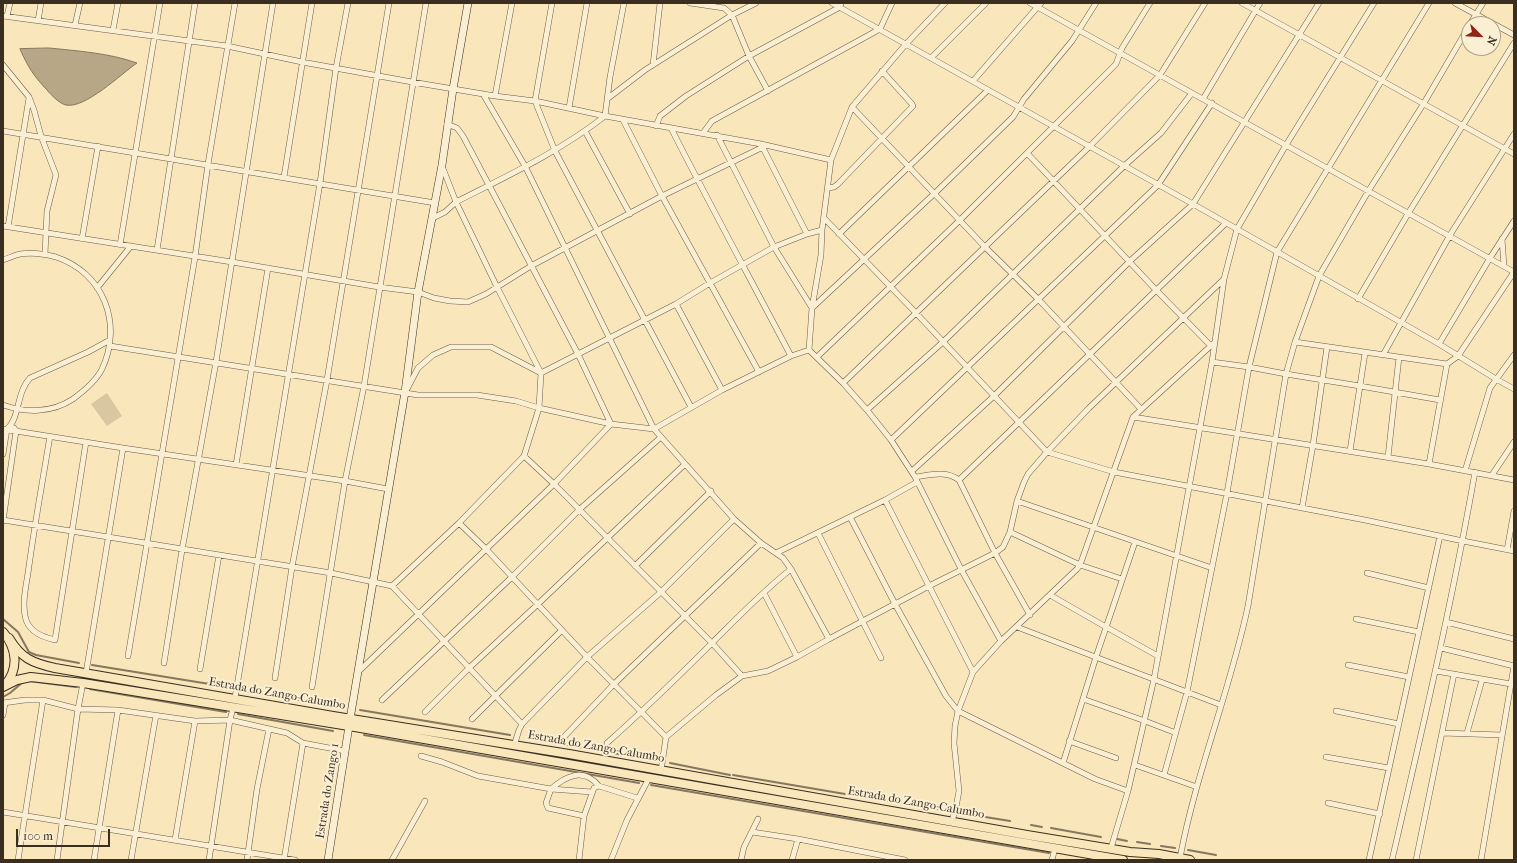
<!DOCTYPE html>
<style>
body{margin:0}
#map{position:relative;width:1517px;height:863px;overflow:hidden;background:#f9e6bb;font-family:"IM FELL French Canon",serif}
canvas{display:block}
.frame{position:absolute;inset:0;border:4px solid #3a2e21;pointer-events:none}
.north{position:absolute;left:1461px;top:16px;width:40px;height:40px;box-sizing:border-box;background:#fbefd3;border:1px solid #aea28c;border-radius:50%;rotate:114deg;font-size:11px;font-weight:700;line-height:16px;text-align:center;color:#3a2e21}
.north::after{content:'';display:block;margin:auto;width:14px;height:18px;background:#8f2418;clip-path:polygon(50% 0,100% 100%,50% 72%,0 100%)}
.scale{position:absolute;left:16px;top:829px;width:94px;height:18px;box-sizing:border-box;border:2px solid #3a2e21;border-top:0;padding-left:5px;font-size:12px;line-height:14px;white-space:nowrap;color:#3a2e21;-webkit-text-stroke:3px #fbefd3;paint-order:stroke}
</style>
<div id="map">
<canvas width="1517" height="863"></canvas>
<div class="frame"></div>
<div class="north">N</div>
<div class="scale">100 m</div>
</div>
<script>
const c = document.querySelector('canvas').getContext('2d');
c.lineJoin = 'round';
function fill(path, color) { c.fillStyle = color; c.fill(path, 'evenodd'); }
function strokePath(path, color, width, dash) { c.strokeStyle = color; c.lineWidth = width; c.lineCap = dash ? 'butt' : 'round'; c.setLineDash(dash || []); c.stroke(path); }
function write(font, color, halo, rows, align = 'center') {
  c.font = font + ' "IM FELL French Canon",serif'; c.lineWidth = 4; c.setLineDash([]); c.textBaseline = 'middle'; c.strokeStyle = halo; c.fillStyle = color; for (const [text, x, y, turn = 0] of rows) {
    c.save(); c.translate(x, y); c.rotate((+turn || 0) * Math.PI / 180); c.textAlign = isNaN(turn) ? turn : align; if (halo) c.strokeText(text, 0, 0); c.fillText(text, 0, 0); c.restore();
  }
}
fill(new Path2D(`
 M107,393L122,416L107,426L91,404Z`), '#d9c7a1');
const water = new Path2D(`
 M49,48C78,51 109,53 137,63C121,74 85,109 66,105C60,104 51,95 47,90C33,75 28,67 20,49Z`);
fill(water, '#b8a787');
strokePath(water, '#86775e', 1);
strokePath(new Path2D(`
 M3,619L18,632L29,652L36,655L79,663
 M92,665L228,687
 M29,681L76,687
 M90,689L226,712
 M245,691L344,707
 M3,697L10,693L23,682
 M360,710L510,735
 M238,714L333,731
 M364,735L639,783
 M527,738L653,760
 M670,763L730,775
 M733,775L845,794
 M651,785L1049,853
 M853,795L940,809
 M973,815L1010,821
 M1031,825L1042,827
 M1051,828L1101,837
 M1117,839L1127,841
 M1137,842L1150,844
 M1161,846L1175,848
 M1188,850L1216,855
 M1089,858L1099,860`), '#86775e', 2);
const street = new Path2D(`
 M552,3L535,101L555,151L691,407
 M690,3L724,8L732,15L749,56L768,91
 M832,3L1193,204L1439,344L1496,379L1514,389
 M1030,3L1514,272
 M1242,3L1514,154
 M1455,3L1514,35
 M3,16L227,46L302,62L412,82L495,96L535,101L605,116L761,144L831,160
 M7,16L10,3
 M38,21L41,3
 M1470,24L1483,3
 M75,25L80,3
 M113,30L118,3
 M931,58L986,3
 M3,65L29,97L34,110L41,136L56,175L47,211L45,254
 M653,65L660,3
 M973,81L1041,3
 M483,94L525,166L654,429L734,519L761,543L783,558L791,569L829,639
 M495,96L512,3
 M607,99L645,70L732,15L756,3
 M1203,99L1260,3
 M852,107L985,247L1039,300L1141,409
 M569,108L587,3
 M623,120L662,196L759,372
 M656,126L660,116L686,96L749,56L840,7L841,3
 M671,128C710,205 751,280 791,356
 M3,131L435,203
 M585,131L630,214
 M703,133L712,121L880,29L892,3
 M717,135L774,247L812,308L935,193L1013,117L1024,99L1072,41L1096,3
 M761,144L807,234
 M1027,153L1156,290L1211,346
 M284,177L312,3
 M828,188L834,187L838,184L913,106L912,104L882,71
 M433,218L445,212L456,202C507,176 559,152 605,116L610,77L624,3
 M824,218L916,313L1047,452L1114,472L1365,520L1463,541L1514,551
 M3,226L232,262L379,287L418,292L434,298L450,301L468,302L486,294L531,266L662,196L763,147
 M8,227L29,98
 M839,234L988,90
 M82,239L98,146
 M1502,239L1504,266
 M120,245L160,3
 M157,250L195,3
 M3,260C9,258 15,255 20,254C32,252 45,254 56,257C104,273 123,324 102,369C96,381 84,391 73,399C52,413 26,413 3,405
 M97,288L131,246
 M1358,299L1409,212L1514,43
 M676,304L722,390
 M1295,342L1447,364L1458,356L1514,272
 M1439,344L1490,258L1514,221
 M110,346L418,395H477L516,401L539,408L611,424L654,429L722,390L791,356L809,350
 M809,350L812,308L821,255L822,230L831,160L852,107L906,44L945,3
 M809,350L843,383L867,410L891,440L915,477L962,571L1001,641
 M1383,355L1450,235L1514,134
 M817,357L960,220L1116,64L1122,48L1150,3
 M1212,362L1249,367L1286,374L1360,386L1440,400
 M843,383L1089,147L1160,75L1205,3
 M407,389L418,368L433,355L451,347H491L541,373L676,304L710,283L774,247L807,234L822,230
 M867,410L943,342L1124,166L1161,133L1192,93
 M1133,417L1429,464L1514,480
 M3,429L123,448L345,481L388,489
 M50,436C43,479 35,522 29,566C27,583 21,603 26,620C31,633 43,637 55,640L86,442
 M891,440L1158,185L1212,103
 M1350,451L1365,353
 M3,454L7,429C20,418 16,393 30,378L88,352L110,340
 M524,456L554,484L712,643L742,676
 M1388,457L1399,357
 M1429,464L1447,364
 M236,465L268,268
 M912,471L994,396L1130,261L1193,204L1319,3
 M1465,471L1490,388L1514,355
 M1492,475L1514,442
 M915,477C930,475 946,470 959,480L995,553L1030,615
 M959,480L1226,223
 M885,500L973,672
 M1017,501L1212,568
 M1302,508L1313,445L1327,347
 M850,517L895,604L946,696L958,711L1095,779L1128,791
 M3,520L331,573L392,586L459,523L524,456L539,408L541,373L497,287L456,202L442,166
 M3,521L16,431L14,428
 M459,523L486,549L587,657L666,737
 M1010,532L1080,565L1122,579
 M818,533L881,658
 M1507,550L1514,511
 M776,553L885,500L917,482
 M635,566L711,491
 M1367,573L1429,588
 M392,586L522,724
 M764,593L797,657
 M1050,595L1106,627L1158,656
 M1356,619L1419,632
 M1446,622L1514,639
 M1017,627L1221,705
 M1441,648L1514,666
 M128,656L195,257L208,164L235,3
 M164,663L182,550L216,362L273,3
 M1348,665L1409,677
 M200,669L219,555
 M1436,671L1511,684
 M358,672L554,484L611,424L578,354L463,136L457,128L447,124
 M86,673L123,448
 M275,678L292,567L327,380L389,3
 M312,687L345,481L364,386L426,3
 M235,698L320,183L336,68L348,3
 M1083,699L1145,721L1176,733
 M382,700L512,577L580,509L661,437
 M3,703L25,700H43L78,709L118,710L195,721L230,720L287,733L303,743L345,751
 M1336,711L1399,724
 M425,712L469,668L538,604L685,464
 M3,715L5,703
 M472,719L562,630
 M1442,733L1502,735
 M1467,733L1482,680
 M563,738L614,684L761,543
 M1069,741L1116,758
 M607,743C643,711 677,678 711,644C737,618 762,592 791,569
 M514,746L519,730L522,724L587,657L661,592L734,519
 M421,756L442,762L478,776L551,789L546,803L548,808L584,816
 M1326,757L1389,768
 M1063,763L1096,657L1135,542
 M1135,765L1197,787
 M661,771L666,737L716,695L742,676L768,671L797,657L829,639L929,586L995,553L1003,547L1010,532L1017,501L1024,482L1028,474L1047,452L1089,408L1224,279
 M1164,775L1187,692L1227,493L1249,367L1277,252L1429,3
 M551,789C566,776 583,767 599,786
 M551,789L592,792
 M1328,803L1380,814
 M3,812L295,860
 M952,821L956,807L959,791L954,743L955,726L958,711L973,672L1001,641L1077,569L1080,565L1133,417L1215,342
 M752,832L798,839L792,860
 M798,839L905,860
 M175,840L195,721
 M1111,848L1128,791L1154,679L1212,362L1224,279L1237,229L1286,145L1374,3
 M1180,858C1196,772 1230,691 1248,606L1286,374L1295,342L1319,276L1369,190L1424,103L1469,26
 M18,860L43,700
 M57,860L78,709L83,683
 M94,860L118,710
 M131,860L156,715
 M209,860L230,720L233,708
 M247,860L257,789L269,729
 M284,860L303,743
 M392,860L425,801
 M579,860L584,816L594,788L599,786L637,798
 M611,860L627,820L649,778
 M741,860L744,847L758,819
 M1052,860L1055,848
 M1369,860L1440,536
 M1392,860C1422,731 1452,603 1475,472
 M1416,860L1454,674
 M1481,860L1514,666`);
const secondary = new Path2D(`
 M350,719L405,392L418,292L442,165L453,89L468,3
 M328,860L349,726`);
const primary = new Path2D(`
 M3,632C17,648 19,669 5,685
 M9,638C21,658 32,663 55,668L333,716L569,754L1027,835L1130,852L1159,854L1190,860
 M3,687L17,680L31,677L83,683L349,726L1123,860`);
strokePath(street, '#6a5c48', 6);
strokePath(secondary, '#3a2e21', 8);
strokePath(primary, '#3a2e21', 10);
strokePath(street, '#fbefd3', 5);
strokePath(secondary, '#fbefd3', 7);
strokePath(primary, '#f9e6bb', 8);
write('12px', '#3a2e21', '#fbefd3', [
 ["Estrada do Zango-Calumbo",277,694,10],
 ["Estrada do Zango-Calumbo",596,747,10],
 ["Estrada do Zango 1",328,791,-81],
 ["Estrada do Zango-Calumbo",916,803,10]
]);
</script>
